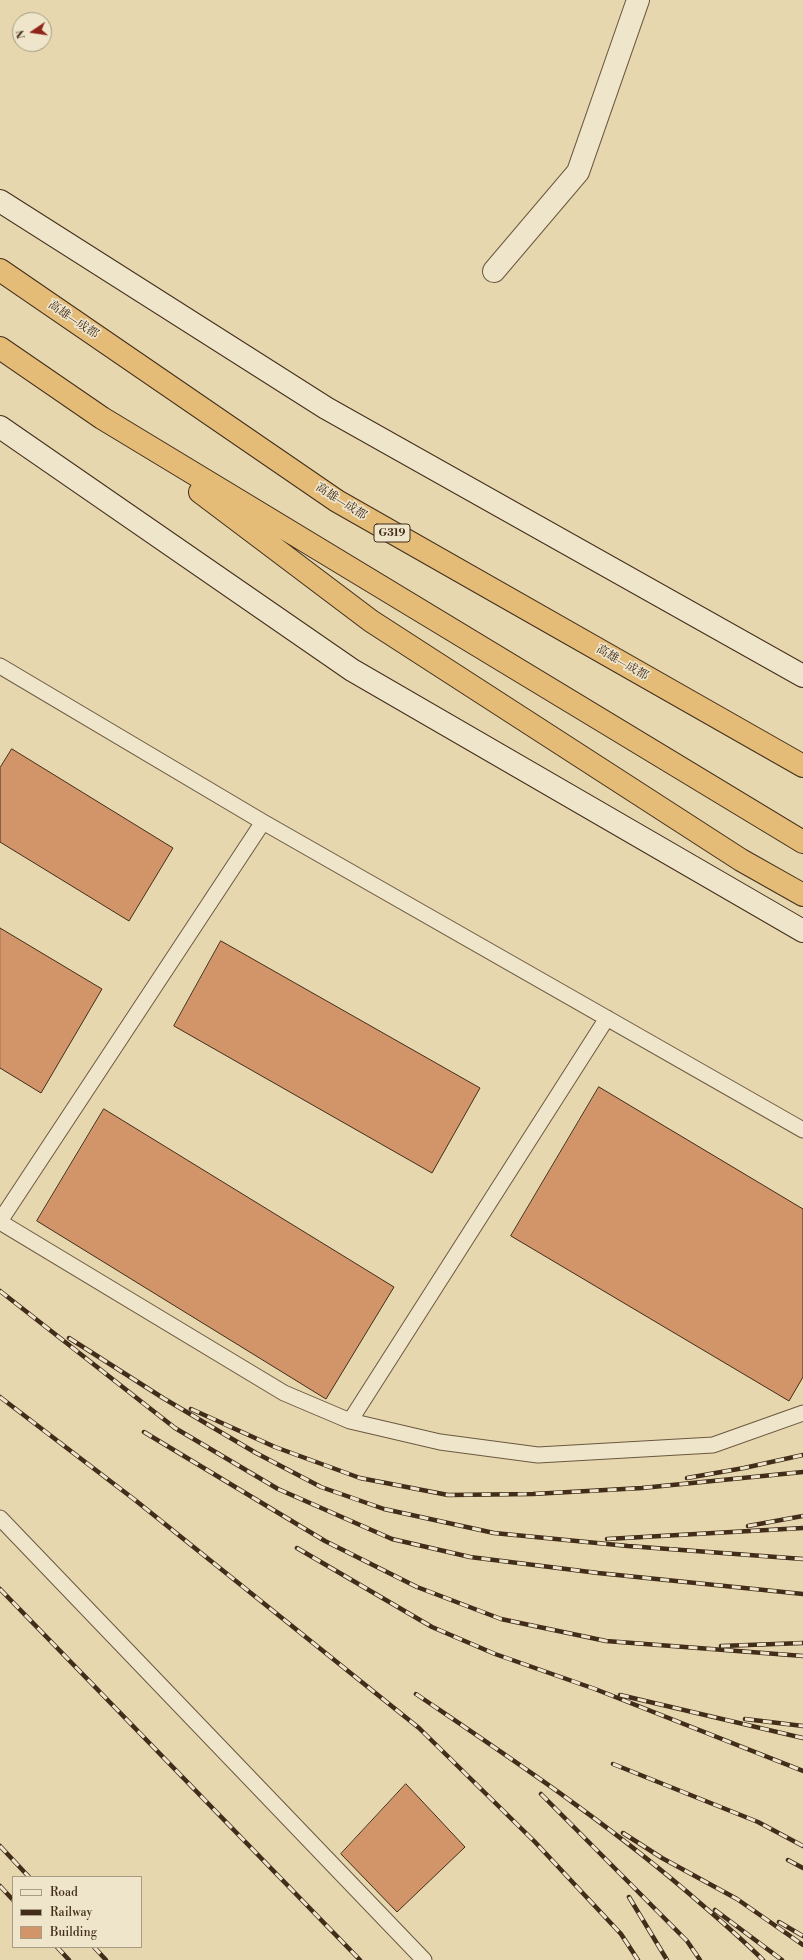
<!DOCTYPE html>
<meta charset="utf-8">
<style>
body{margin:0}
#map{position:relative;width:803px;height:1960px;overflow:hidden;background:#e7d7af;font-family:"Libre Bodoni",serif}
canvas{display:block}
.legend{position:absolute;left:12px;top:1876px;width:130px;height:72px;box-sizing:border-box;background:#efe5cb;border:1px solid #a99b84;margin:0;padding:5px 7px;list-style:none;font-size:12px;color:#412d1a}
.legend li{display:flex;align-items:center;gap:8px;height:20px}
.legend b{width:20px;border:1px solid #a99b84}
.north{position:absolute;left:12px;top:12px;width:40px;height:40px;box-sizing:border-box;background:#efe5cb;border:1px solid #a99b84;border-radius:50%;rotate:257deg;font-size:11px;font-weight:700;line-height:16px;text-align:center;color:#412d1a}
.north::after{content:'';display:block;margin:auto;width:14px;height:18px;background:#8f2418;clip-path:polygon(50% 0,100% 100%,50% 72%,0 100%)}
</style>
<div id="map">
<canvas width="803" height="1960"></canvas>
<ul class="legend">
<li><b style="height:5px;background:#efe5cb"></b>Road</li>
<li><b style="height:5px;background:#412d1a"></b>Railway</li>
<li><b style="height:11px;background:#d29569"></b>Building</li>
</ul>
<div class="north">N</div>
</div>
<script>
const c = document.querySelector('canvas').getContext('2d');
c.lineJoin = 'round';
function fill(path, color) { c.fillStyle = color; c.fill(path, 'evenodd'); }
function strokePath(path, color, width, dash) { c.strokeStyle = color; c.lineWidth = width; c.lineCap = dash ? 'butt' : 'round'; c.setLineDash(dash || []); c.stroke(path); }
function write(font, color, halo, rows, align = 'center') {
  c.font = font + ' "Libre Bodoni","Noto Serif SC",serif'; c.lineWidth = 3.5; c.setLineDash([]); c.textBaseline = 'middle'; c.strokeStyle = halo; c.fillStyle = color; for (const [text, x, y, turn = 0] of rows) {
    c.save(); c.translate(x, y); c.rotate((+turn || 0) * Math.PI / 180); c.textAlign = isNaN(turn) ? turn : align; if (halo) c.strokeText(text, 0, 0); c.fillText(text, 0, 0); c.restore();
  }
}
const building = new Path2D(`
 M12,749L173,848L129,921L0,842V768Z
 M0,928L102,989L41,1093L0,1068Z
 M221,941L480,1088L432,1173L174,1026Z
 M599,1087L803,1209V1377L789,1401L511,1236Z
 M104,1109L394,1287L326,1399L37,1221Z
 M406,1784L465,1847L397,1912L341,1854Z`);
fill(building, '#d29569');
strokePath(building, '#412d1a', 1);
const lane = new Path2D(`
 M0,666L263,822L803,1130
 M0,1221L263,822
 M0,1222L284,1393L350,1421L440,1442L538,1455L713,1445L803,1413
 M350,1421L607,1018
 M0,1518L424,1960`);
const street = new Path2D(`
 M494,271L578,172L638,0`);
const secondary = new Path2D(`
 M0,201L326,408L803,676
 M0,427L352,670L803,931`);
const highway = new Path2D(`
 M0,270L337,501L803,766
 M0,348L102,418L803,842
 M200,492L371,621L741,860L803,895`);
strokePath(lane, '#6a583f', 17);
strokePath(street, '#6a583f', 24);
strokePath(secondary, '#412d1a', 24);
strokePath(highway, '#412d1a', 24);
strokePath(lane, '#efe5cb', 15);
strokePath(street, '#efe5cb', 22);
strokePath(secondary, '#efe5cb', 22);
strokePath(highway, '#e4bc78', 22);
const rail = new Path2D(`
 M0,1291L175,1428L278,1489L392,1539L470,1557L598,1573L803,1594
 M69,1338L163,1398L256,1453L321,1487L384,1509L494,1533L628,1546L803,1559
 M0,1397L135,1500L419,1728L535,1842L621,1934L638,1960
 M191,1409L275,1447L360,1478L448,1495L533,1494L642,1488L803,1472
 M144,1432L325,1541L417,1587L501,1619L606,1641L803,1656
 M687,1478L744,1468L803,1455
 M748,1526L803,1516
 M607,1539L803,1528
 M297,1548L432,1627L495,1654L595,1689L803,1771
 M0,1589L360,1960
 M721,1646L803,1643
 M416,1694C513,1760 611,1825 700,1903C721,1921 743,1940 763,1960
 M620,1695L803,1738
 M745,1719L803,1726
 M613,1764L758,1822L803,1846
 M541,1794L687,1941L700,1960
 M623,1833L662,1858L737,1899L803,1945
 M0,1846L29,1877
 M788,1860L803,1868
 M0,1886L13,1900
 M629,1897L667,1960
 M715,1910L782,1960
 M779,1922L803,1936
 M57,1947L69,1960
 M94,1947L106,1960`);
strokePath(rail, '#412d1a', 4.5);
strokePath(rail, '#efe5cb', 3, [9]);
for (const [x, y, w] of [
 [392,533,36]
]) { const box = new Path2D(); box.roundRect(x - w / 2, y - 9, w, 18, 3); c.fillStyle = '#efe5cb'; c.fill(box); strokePath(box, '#412d1a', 1); }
write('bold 11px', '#412d1a', null, [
 ["G319",392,533]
]);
write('12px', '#412d1a', '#efe5cb', [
 ["高雄—成都",73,320,34],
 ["高雄—成都",341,502,32],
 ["高雄—成都",622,663,30]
]);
</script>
